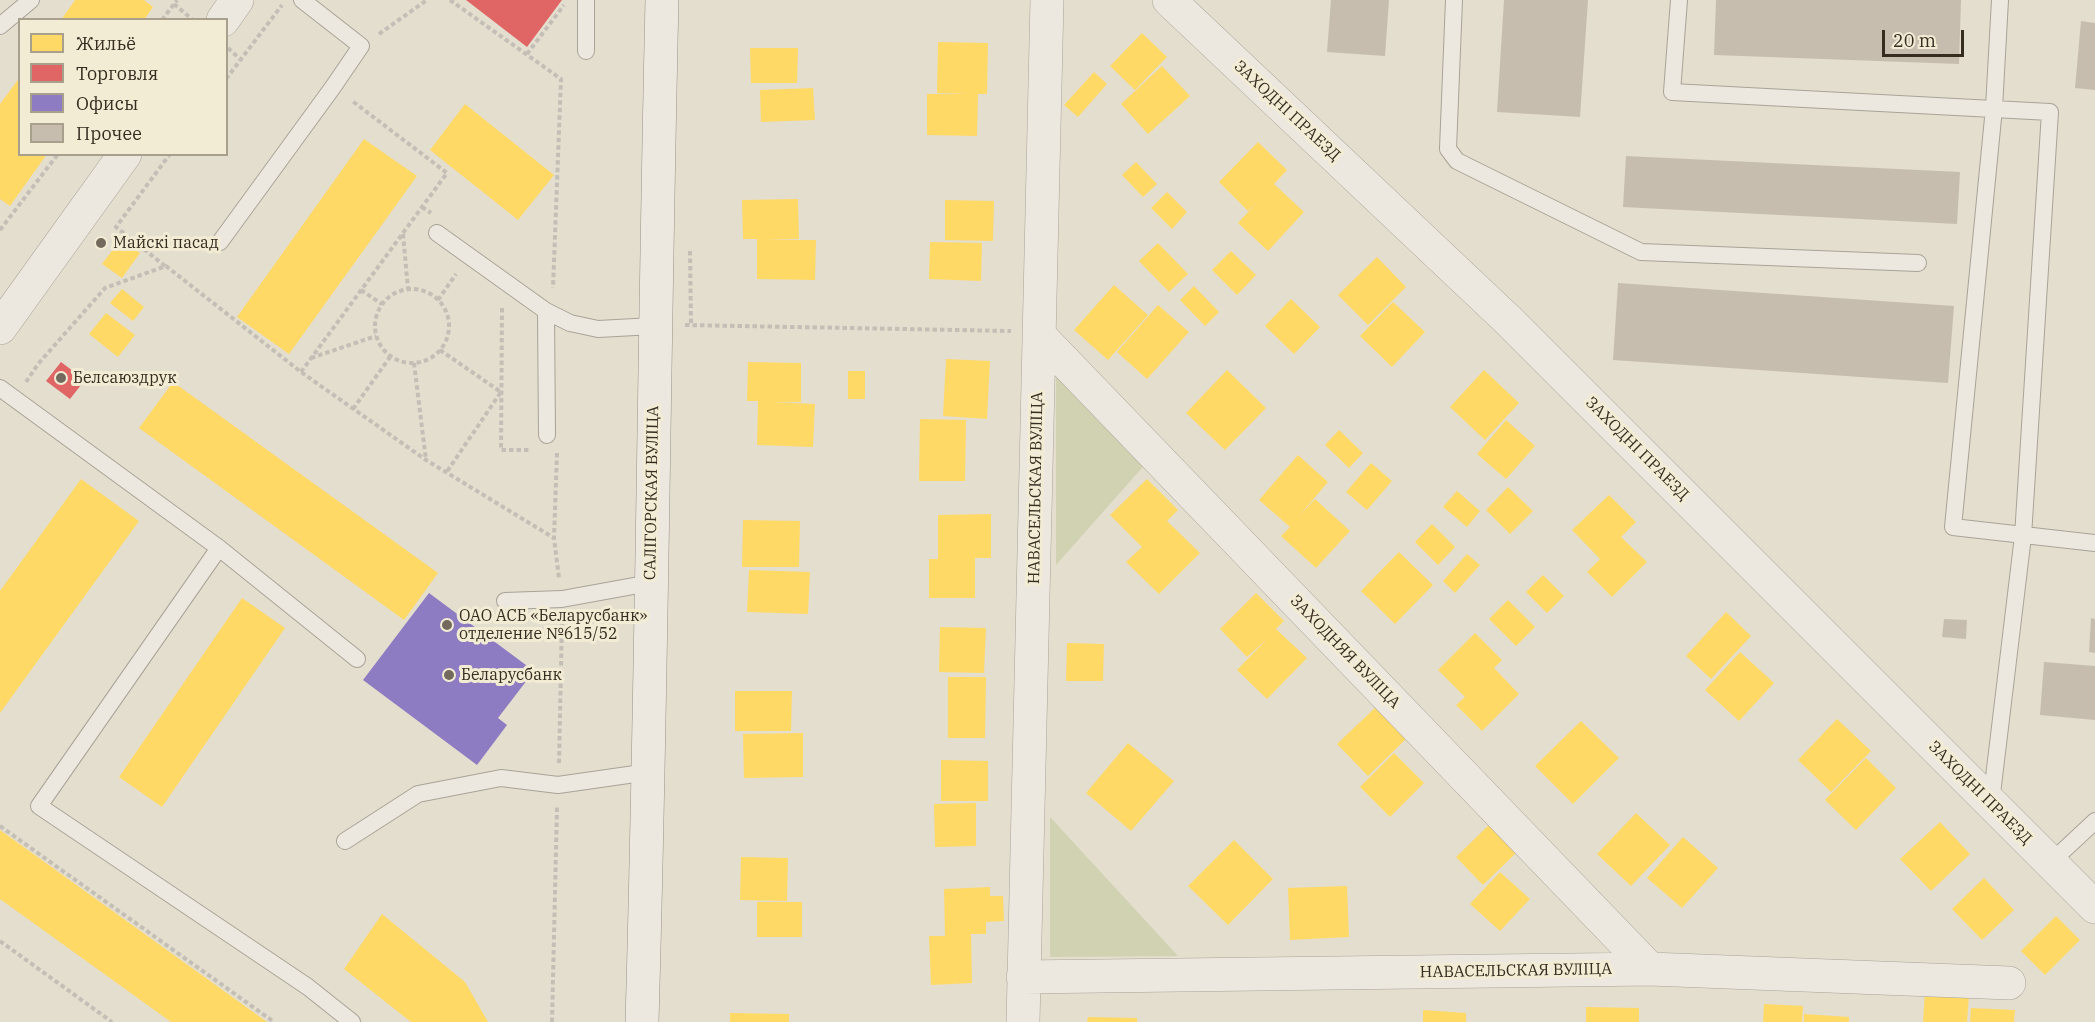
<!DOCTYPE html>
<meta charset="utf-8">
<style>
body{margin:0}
#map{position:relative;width:2095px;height:1022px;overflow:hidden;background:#e3dece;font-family:"IBM Plex Serif",serif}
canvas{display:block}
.legend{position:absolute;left:18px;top:18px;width:210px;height:138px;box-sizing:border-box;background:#f3ecd5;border:2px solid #a89f8d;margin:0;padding:8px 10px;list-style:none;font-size:18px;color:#372c20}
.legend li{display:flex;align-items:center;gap:12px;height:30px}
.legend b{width:30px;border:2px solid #a89f8d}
.scale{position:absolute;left:1882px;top:30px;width:82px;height:27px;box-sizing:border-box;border:3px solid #372c20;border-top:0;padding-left:8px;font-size:18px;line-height:21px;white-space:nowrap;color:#372c20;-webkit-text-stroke:4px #f3ecd5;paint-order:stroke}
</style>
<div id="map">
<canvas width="2095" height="1022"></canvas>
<ul class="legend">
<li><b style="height:16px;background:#ffd966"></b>Жильё</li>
<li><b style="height:16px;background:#e06666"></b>Торговля</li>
<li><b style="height:16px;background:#8e7cc3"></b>Офисы</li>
<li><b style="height:16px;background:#c7bdaf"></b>Прочее</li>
</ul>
<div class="scale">20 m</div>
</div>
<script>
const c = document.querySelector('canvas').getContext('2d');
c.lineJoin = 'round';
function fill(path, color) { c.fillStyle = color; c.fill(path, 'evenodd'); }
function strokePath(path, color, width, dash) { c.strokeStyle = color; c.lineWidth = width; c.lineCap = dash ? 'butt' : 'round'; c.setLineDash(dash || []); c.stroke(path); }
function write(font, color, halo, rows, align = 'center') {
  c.font = font + ' "IBM Plex Serif",serif'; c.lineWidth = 6; c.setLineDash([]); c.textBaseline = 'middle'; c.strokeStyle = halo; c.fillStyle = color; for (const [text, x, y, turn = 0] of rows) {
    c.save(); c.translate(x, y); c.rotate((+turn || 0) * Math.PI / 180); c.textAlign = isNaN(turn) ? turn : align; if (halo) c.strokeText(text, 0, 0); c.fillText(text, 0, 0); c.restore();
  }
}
fill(new Path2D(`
 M1056,370L1149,460L1056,565Z
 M1050,817L1178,956L1050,957Z`), '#d0d2b2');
fill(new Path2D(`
 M75,0H144L153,7L144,20H61Z
 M1142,33L1167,57L1135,90L1110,66Z
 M938,42L988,43L987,94H978L977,136L927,135V94H969L937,93Z
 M750,48H798L797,83H751Z
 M1162,66L1190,96L1148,134L1121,104Z
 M1094,72L1107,84L1078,117L1064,105Z
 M20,77V154H47L10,206L0,199V104Z
 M813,88L815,120L761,122L760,90Z
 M465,104L554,175L518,220L430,150Z
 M364,139L417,176L289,354L237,317Z
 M1258,142L1287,170L1274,184L1304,212L1268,251L1238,223L1258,201L1248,211L1219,182Z
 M1136,162L1157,184L1143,197L1122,175Z
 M1167,192L1187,212L1172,229L1151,208Z
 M798,199L799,239L765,240H816L815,280L757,279V239H743L742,200Z
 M945,200L994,201L993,241L945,240Z
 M121,239L140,253L122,278L102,264Z
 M930,242L982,243L981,281L929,279Z
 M1158,243L1188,274L1169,292L1139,261Z
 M1231,251L1256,275L1237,295L1212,270Z
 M1377,257L1406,287L1368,325L1338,295Z
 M1114,285L1148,315L1108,360L1074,330Z
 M1194,286L1219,312L1205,326L1180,300Z
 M122,289L144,307L133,321L110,303Z
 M1291,299L1320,327L1294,354L1265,326Z
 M1393,302L1425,332L1392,367L1360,336Z
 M1158,305L1189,332L1147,379L1117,352Z
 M106,313L135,335L118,357L89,334Z
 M946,359L990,361L987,419L943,416Z
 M748,362L801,363V402H773L815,404L813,447L757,445L758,401H747Z
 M1227,370L1266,408L1225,450L1186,413Z
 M1484,370L1519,403L1485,440L1450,407Z
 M848,371H865V399H848Z
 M173,382L438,573L404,620L139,428Z
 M920,419L966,420L965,481H919Z
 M1506,420L1535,446L1506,479L1477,454Z
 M1339,430L1363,453L1349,468L1325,445Z
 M1298,455L1328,482L1298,517L1315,499L1350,531L1316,568L1281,536L1290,527L1259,500Z
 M1371,463L1392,481L1367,510L1346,492Z
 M81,479L139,521L0,713V591Z
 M1147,479L1178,510L1167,521L1200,553L1159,594L1126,562L1142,547L1110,515Z
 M1508,487L1533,511L1510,534L1486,510Z
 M1457,491L1480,511L1467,527L1443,507Z
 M1609,495L1636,522L1621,537L1647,562L1612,597L1587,572L1600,559L1572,530Z
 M991,514V558H975V598H929V559H938V515Z
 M743,520L800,521L799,567H742Z
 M1432,524L1455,547L1438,565L1415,542Z
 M1399,552L1433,585L1395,624L1361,591Z
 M1467,554L1480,565L1455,593L1443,581Z
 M749,570L810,572L808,614L747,612Z
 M1543,575L1564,596L1547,613L1526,592Z
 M1256,593L1284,621L1276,629L1307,658L1267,699L1237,670L1267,639L1247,657L1220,629Z
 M242,598L285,628L162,807L119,777Z
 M1508,600L1535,627L1516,646L1489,619Z
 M1726,612L1751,636L1711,679L1686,656Z
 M940,627L986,628L984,673L939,672Z
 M1475,633L1502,660L1494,668L1519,694L1482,731L1456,705L1465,697L1438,670Z
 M1067,643L1104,644L1103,681H1066Z
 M1740,652L1774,683L1739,721L1705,690Z
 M948,677H986L985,738H948Z
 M735,691H792L791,731H735Z
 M1379,704L1409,736L1368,776L1337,744Z
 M1837,719L1871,751L1831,792L1798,760Z
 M1581,721L1619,758L1573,804L1535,766Z
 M803,733V777L744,778L743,734Z
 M1128,743L1174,781L1131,831L1086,793Z
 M1394,753L1424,783L1390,817L1360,787Z
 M1866,758L1896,788L1856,830L1825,800Z
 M941,760L988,761V801H941Z
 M976,803V846L935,847L934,804Z
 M1636,813L1670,845L1631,886L1597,854Z
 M1492,822L1519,850L1483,885L1456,857Z
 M1940,822L1970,854L1931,891L1900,859Z
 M0,830L267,1022H171L0,899Z
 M1683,837L1718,868L1682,908L1647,878Z
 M1234,840L1273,879L1228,925L1188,886Z
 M741,857L788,858L787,901L740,900Z
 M1500,872L1530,899L1500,931L1470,904Z
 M1984,878L2014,910L1982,940L1952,909Z
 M1347,886L1349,937L1290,940L1288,888Z
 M990,887V896H1003L1004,921L986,922V934H971L972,983L931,985L929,936H945L944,889Z
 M757,902H802V937H757Z
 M382,914L465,982L488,1022H411L344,969Z
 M2056,916L2080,940L2045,975L2021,951Z
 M1925,992L1969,995L1967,1022H1923Z
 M1764,1004L1803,1006L1802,1022H1763Z
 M1586,1007L1639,1008V1022H1586Z
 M1971,1008L2015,1010L2014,1022H1970Z
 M1423,1010L1466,1013V1022H1423Z
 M730,1013L789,1014V1022H730Z
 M1804,1014L1849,1017V1022H1804Z
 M1088,1017L1137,1018V1022H1087Z`), '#ffd966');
fill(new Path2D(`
 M466,0H562L527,47Z
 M61,362L85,380L70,399L46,381Z`), '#e06666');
fill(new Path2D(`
 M429,593L534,671L498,718L507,725L477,765L363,680Z`), '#8e7cc3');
fill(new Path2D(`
 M1331,0H1389L1385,56L1327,52Z
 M1504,0H1588L1580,117L1497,112Z
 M1716,0H1961L1959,64L1714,55Z
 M2081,21L2095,23V90L2075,88Z
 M1626,156L1960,172L1957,224L1623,207Z
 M1618,283L1954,306L1948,383L1613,360Z
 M2091,618L2095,619V653L2089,652Z
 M1944,619L1967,620L1966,639L1942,637Z
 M2044,662L2095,666V720L2040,715Z`), '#c7bdaf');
const service = new Path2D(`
 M1454,0L1448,149L1457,161L1641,252L1918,263
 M1679,0L1672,92L2050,112L2023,536L1991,802
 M2000,0L1994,108L1953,527L2095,543
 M0,26L31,0
 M586,51V0
 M437,233L546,311L570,323L598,329L654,326
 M220,242L333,87L361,46L302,0
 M546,311L547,435
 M0,388L219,548L357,659
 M219,548L39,806L308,987L352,1022
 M505,601L562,599L650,583
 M345,841L418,794L501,778L558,785L649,772
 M2050,863L2095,821`);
const minor = new Path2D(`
 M1169,0L1508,320L2095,907
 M1039,335L1650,969
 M1023,977L1650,969L2009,983
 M1023,1022L1047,0`);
const tertiary = new Path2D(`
 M223,20L237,0
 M0,328L125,154`);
const secondary = new Path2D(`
 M642,1022C652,681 654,341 662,0`);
strokePath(service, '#a9a397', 18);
strokePath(minor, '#a9a397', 34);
strokePath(tertiary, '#a9a397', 34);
strokePath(secondary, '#989287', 34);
strokePath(new Path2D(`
 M450,0L561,79L553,288
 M174,4L193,20
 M162,20L177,0
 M379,34L427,0
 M228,48L241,60
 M527,54L564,5
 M226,79L282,5
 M422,207L431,213
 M0,230L58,154
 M403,234L408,289
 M690,251L691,325
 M165,266L116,227L170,154
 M375 326a37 37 0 1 1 74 0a37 37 0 1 1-74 0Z
 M361,290L382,304
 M438,300L456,274
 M502,308L501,450H531
 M685,325L1011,331
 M440,350L501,392L446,473
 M311,358L376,336
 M414,363L426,460
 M301,372L447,173L351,100
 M26,382L38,364L105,288L166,266L301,372L426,460L554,538
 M353,409L390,357
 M557,453L554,538L559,578
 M559,763L562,621
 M0,826L274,1022
 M0,941L112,1022
 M552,1022L557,807`), '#c4bfb6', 4, [4.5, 3]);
strokePath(service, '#ece8e0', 16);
strokePath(minor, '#ece8e0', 33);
strokePath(tertiary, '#ece8e0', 33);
strokePath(secondary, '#ece8e0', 33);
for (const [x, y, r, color] of [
 [101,243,6,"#736a5d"],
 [61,378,6,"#736a5d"],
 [447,625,6,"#736a5d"],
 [449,675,6,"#736a5d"]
]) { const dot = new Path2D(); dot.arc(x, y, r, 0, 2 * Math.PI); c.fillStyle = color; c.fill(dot); strokePath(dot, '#f3ecd5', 2); }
write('16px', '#372c20', '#f3ecd5', [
 ["ЗАХОДНІ ПРАЕЗД",1287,111,43],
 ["ЗАХОДНІ ПРАЕЗД",1637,449,45],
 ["НАВАСЕЛЬСКАЯ ВУЛІЦА",1036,488,-89],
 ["САЛІГОРСКАЯ ВУЛІЦА",652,493,-89],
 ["ЗАХОДНЯЯ ВУЛІЦА",1345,652,46],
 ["ЗАХОДНІ ПРАЕЗД",1980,793,45],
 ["НАВАСЕЛЬСКАЯ ВУЛІЦА",1516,971,-1]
]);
write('16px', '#372c20', '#f3ecd5', [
 ["Майскі пасад",113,243],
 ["Белсаюздрук",73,378],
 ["ОАО АСБ «Беларусбанк»",459,616],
 ["отделение №615/52",459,634],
 ["Беларусбанк",461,675]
], 'left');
</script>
